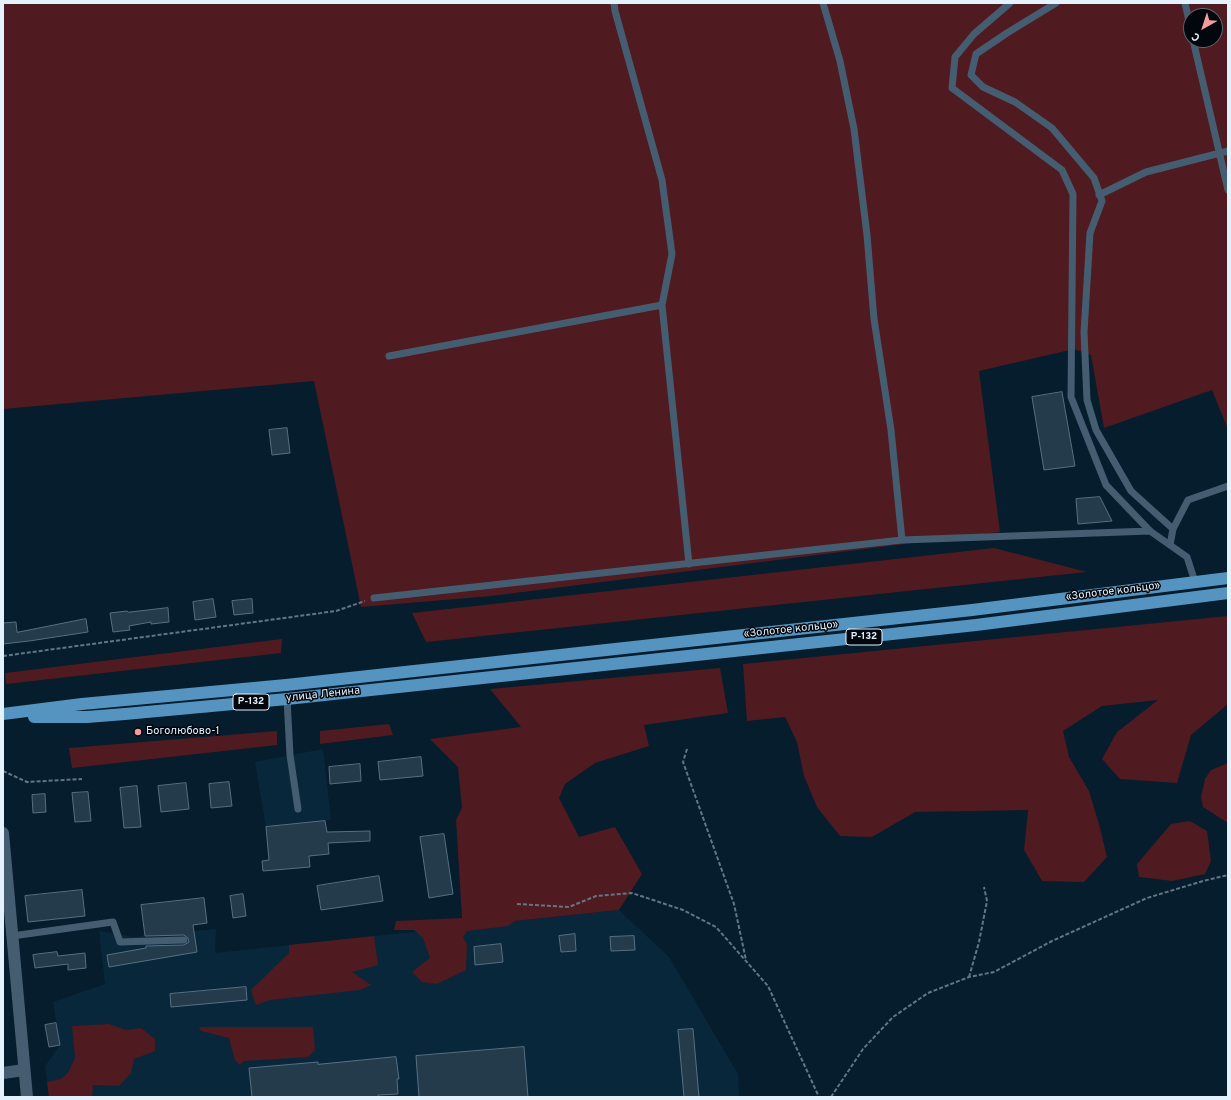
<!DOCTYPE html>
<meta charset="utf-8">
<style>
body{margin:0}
#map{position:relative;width:1231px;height:1100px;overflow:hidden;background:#061d2d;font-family:Overpass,sans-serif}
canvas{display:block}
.frame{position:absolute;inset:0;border:4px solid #e4f2fd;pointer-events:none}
.north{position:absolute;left:1183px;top:8px;width:40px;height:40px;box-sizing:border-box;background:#01070d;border:1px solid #5c656d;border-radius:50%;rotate:219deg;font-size:11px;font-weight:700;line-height:16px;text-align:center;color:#e4f2fd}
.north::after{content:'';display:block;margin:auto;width:14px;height:18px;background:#f59b9f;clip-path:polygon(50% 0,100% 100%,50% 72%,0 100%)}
</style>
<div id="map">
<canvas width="1231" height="1100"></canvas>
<div class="frame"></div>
<div class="north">С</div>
</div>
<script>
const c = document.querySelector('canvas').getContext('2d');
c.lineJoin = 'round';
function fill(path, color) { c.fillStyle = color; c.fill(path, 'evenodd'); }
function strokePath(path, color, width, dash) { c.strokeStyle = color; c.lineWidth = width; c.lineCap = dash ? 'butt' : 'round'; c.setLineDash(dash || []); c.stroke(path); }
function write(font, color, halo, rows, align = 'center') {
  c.font = font + ' Overpass,sans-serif'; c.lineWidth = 3; c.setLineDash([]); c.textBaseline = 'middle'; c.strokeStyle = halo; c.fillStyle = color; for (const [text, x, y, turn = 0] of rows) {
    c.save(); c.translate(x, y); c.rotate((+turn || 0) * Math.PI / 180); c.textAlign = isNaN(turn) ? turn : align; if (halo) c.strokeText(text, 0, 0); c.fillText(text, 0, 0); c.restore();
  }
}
fill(new Path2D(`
 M323,749L331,819L325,821L329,854L309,856L310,867L263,871L262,861L269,860L266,827L255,762Z
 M619,910L669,957L738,1074L739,1097H49L45,1066L60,1045L53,1002L105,984L99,931L133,937L216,929L215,953Z`), '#09273b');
fill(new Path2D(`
 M3,3H1228V429L1212,390L1104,428L1091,355L1074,349L979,371L1000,532L491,596L361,607L314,381L3,409ZM1191,16H1215V40H1191Z
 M994,548L1087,572L426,642L412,613Z
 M1228,616V704L1191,735L1177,783L1120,779L1102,759L1117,732L1158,700L1102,706L1063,731L1069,757L1089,791L1099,824L1107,857L1084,882L1042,881L1024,850L1028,810L915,812L872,837L840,836L817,807L804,776L797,742L785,717L747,721L743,664Z
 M282,639L281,653L6,684L5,673Z
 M720,668L728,713L644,725L649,746L595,763L565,784L559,798L579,837L615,827L642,874L619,910L515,921L508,926L467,931L463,937L467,944L466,970L437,984L422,982L412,972L430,958L423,938L414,930H394L396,921L462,918L456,820L462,808L458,767L430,739L521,727L490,689Z
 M389,724L393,735L320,744V731Z
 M277,731V745L72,768L69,748Z
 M1228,763V823L1203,807L1201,797L1205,779L1211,770Z
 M1190,821L1207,831L1211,861L1205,874L1172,881L1139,877L1137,864L1171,824Z
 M374,936L378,965L352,972L371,985L360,990L270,1000L256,1005L251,990L289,953V945Z
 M109,1024L126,1030L141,1028L155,1039V1051L134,1059L131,1073L119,1086L93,1085L92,1097H49L47,1082L61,1079L68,1073L75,1058L72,1026Z
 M199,1027H313L315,1050L308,1057L244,1061L240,1065L235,1060L229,1038L201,1031Z`), '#4f1a20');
const building = new Path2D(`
 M1062,392L1075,466L1044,470L1032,397Z
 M287,428L290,453L272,455L269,430Z
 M1100,497L1112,521L1078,524L1076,499Z
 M213,599L216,617L195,620L193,602Z
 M252,599L253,613L234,615L232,601Z
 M168,608L169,622L151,624V622L129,626L130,630L113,632L110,613L127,611L128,612Z
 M86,619L88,632L29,641L3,644V623L16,622L17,632Z
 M421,757L423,776L380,780L378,762Z
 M360,764L361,781L330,784L329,767Z
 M229,782L232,806L211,808L209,784Z
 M186,783L189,809L161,812L158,786Z
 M137,786L141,827L124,828L120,788Z
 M88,792L91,821L75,822L72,793Z
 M45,794L46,812L33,813L32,795Z
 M325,821L327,832L370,831V841L328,843L329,854L309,856L310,867L263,871L262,861L269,860L266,827Z
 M444,834L453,894L429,898L420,837Z
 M379,876L383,901L321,910L317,886Z
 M82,890L85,916L28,922L25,896Z
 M243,894L246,916L233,918L230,896Z
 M204,898L207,923L193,925L197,952L109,967L107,955L146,948V946L184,945L189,942L188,938L184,935L145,936L141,905Z
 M575,934L576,951L561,952L559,936Z
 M634,936L635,950L611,951L610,937Z
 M501,944L503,962L475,965L474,947Z
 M57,952L58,956L85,953L86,968L68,970V964L35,968L33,955Z
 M246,987L247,1000L171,1007L170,994Z
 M56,1023L60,1045L49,1047L45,1025Z
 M693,1029L699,1097H684L678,1030Z
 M524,1047L528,1097H419L416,1056Z
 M396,1057L399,1079H397L398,1094L378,1095V1097H252L249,1068L318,1062V1064Z`);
fill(building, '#243b4c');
strokePath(building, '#576f82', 1);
strokePath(new Path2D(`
 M3,656L336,611L365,601
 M687,749L683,762L734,904L746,960
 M3,771L27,782L82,779
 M517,904L569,907L596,896L632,893L683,910L716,927L768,986L819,1097
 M969,977L979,942L987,901L984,887
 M831,1097L863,1049L893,1017L928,993L969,977L994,972L1052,941L1147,898L1203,881L1228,875`), '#637684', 2, [4, 2]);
strokePath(new Path2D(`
 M614,3L615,11L662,180L672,254L662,305
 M823,3L840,61L854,129L867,235L874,319L891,430L902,540
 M1010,3L974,34L955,57L952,88L1062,170L1073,194L1071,397L1106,485L1150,531L1187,557L1195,582
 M1056,3L1007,33L976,54L971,75L983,87L1015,102L1052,128L1094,178L1102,201L1090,233L1084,332L1087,400L1096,430L1131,491L1173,529
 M1185,3L1191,30
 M1193,40L1228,190
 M1099,195L1146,172L1228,151
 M389,356L662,305L689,564
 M1170,545L1173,529L1188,500L1228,486
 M374,598L902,540L1150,531
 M287,699L290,755L298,809
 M12,936L113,922L120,942L184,940`), '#455d70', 7);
strokePath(new Path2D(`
 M3,1073L24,1070`), '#455d70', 12);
strokePath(new Path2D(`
 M3,833L27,1097`), '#455d70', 12);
strokePath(new Path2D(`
 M3,714L82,704L286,685L972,610L1228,578
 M34,717H87L125,714L287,699L976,625L1228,593`), '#5594c1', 12);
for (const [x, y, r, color] of [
 [138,732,4,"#f59b9f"]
]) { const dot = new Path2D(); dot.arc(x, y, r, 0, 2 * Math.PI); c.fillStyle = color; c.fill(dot); strokePath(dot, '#01070d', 1.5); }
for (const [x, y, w] of [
 [864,637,36],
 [251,702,36]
]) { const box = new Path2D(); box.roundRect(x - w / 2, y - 8, w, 16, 3); c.fillStyle = '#01070d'; c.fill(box); strokePath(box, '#e4f2fd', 1); }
write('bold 10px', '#e4f2fd', null, [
 ["Р-132",864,637],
 ["Р-132",251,702]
]);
write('11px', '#e4f2fd', '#01070d', [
 ["«Золотое кольцо»",1113,592,-7],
 ["«Золотое кольцо»",791,630,-6],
 ["улица Ленина",323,695,-6]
]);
write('11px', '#e4f2fd', '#01070d', [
 ["Боголюбово-1",146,732]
], 'left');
</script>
